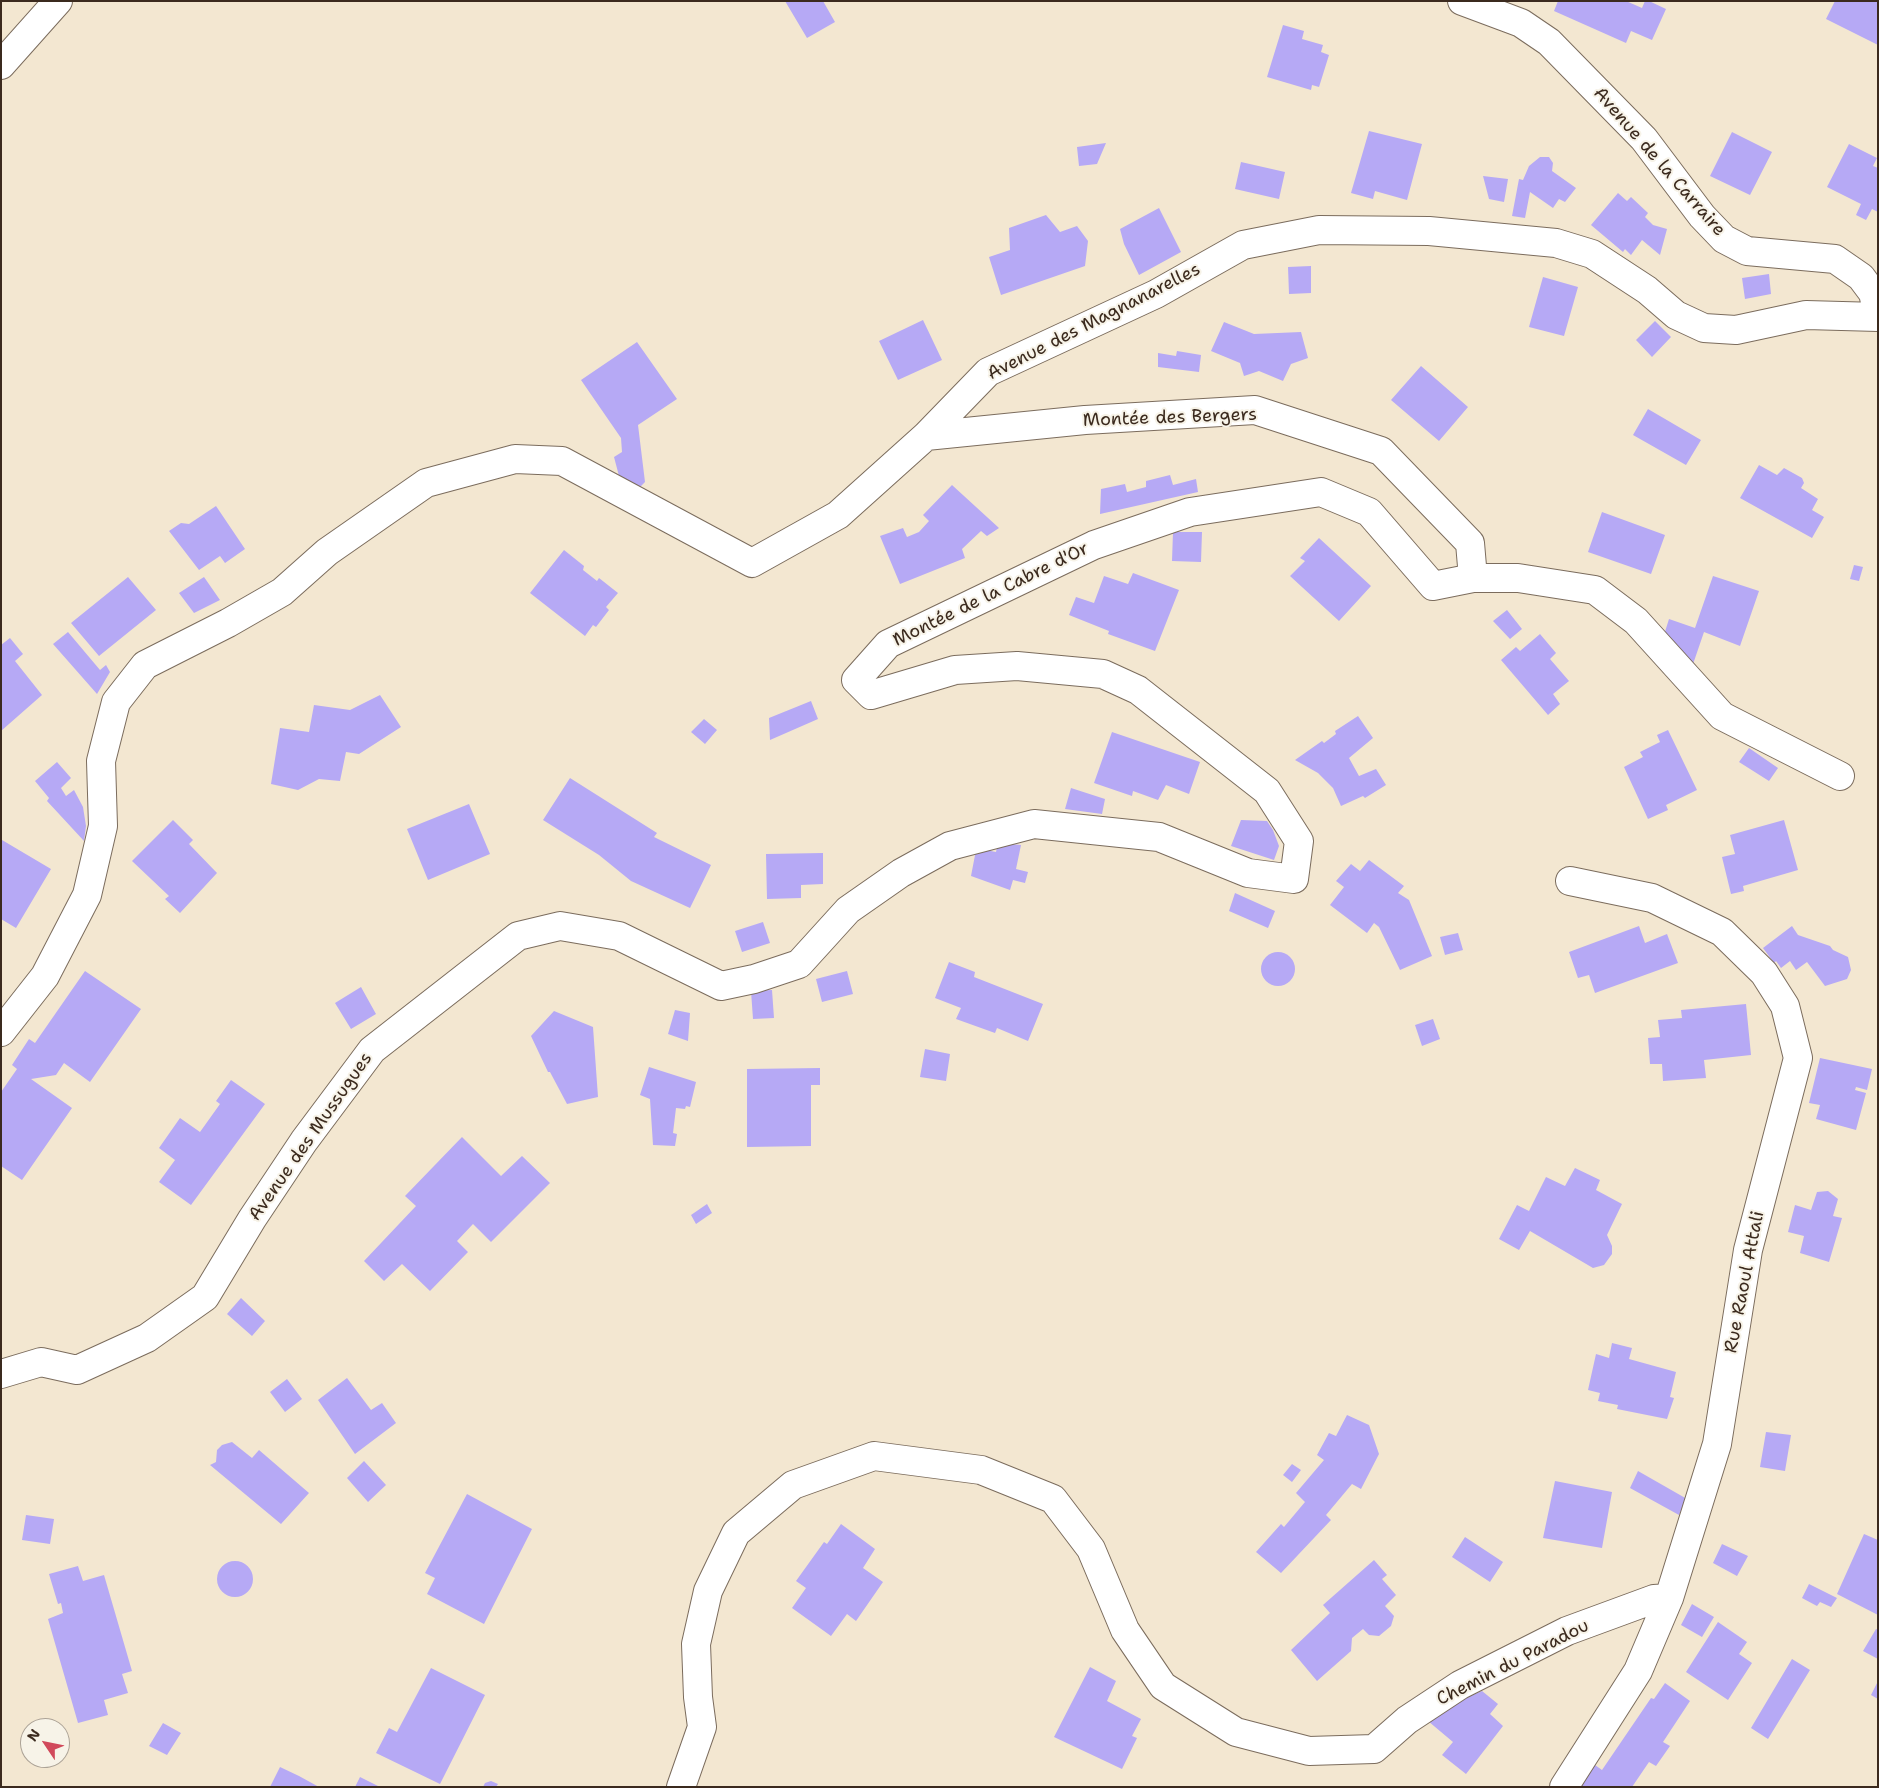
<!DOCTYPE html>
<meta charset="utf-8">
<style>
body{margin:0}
#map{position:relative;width:1879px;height:1788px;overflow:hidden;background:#f3e7d1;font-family:"Shantell Sans",sans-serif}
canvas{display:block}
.frame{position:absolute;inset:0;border:2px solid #3b2a1e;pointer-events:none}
.north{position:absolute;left:20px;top:1718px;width:50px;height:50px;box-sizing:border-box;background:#f7f3e8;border:1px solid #aca397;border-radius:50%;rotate:304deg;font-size:14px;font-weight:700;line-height:20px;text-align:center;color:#3b2a1e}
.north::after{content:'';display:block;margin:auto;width:18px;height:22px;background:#d1495b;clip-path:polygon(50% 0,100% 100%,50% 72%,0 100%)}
</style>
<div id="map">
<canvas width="1879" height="1788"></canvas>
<div class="frame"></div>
<div class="north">N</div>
</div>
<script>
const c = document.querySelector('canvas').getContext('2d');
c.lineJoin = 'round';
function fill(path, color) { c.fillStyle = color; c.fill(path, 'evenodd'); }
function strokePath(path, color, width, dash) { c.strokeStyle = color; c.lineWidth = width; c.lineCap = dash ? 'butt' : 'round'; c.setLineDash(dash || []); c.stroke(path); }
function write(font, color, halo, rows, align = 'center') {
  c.font = font + ' "Shantell Sans",sans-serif'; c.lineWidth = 4; c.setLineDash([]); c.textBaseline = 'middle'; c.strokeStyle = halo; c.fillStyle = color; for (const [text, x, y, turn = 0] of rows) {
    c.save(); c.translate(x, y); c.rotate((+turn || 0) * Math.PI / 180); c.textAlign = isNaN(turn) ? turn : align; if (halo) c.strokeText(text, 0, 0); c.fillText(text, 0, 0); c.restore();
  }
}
fill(new Path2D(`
 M785,1H823L835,22L807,38Z
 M1558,1H1626L1642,8L1645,1H1649L1666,9L1652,40L1631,31L1626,43L1554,11Z
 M1835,1H1878V45L1826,19Z
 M1283,25L1304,31L1302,39L1323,45L1321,52L1329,55L1319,87L1312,85L1311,90L1267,77Z
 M1369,131L1422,144L1407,200L1375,191L1373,199L1351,193Z
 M1732,132L1772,152L1750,195L1710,176Z
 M1106,143L1097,164L1079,166L1077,147Z
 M1849,144L1877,158L1873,166L1878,168V212L1872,209L1866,220L1856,215L1861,204L1827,187Z
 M1540,157H1549L1553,163L1552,171L1576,188L1565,202L1559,199L1553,208L1530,192L1525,218L1512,216L1519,179L1523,180L1529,166Z
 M1241,162L1285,172L1279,199L1235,189Z
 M1483,176L1508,179L1504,202L1489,199Z
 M1618,193L1627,201L1631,197L1648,213L1645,217L1653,225L1667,229L1660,255L1642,240L1631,255L1625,249L1623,252L1591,225Z
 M1159,208L1181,252L1139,275L1124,244L1120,229Z
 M1046,215L1060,232L1077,226L1088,241L1085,266L1001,295L989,257L1010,250L1009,228Z
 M1311,266V293L1289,294L1288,267Z
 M1769,274L1771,294L1745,299L1742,278Z
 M1543,277L1578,287L1564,336L1529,327Z
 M923,320L942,360L898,380L879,341Z
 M1655,321L1671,337L1652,357L1636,340Z
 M1224,322L1254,334L1301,332L1308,358L1291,364L1283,381L1259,371L1244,376L1240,363L1211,351Z
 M637,342L677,399L638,425L645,482L640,487L619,476L614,457L622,452L621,438L581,380Z
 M1177,351L1201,355L1199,372L1158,367V353L1176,356Z
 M1421,366L1468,407L1439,441L1391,400Z
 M1648,409L1701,440L1686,465L1633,435Z
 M1759,465L1777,475L1784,468L1802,478L1804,483L1801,488L1818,499L1812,510L1824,517L1812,538L1740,498Z
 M1170,475L1173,485L1196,479L1198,492L1100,514L1101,489L1125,484L1127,492L1146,487V481Z
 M952,485L999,528L987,536L981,531L962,549L965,558L900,584L880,536L903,528L907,537L919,532L929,521L923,515Z
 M216,506L245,549L225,563L220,556L199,570L169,531L181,523L189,524Z
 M1602,512L1665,535L1651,574L1588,552Z
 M1173,532H1202L1201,562L1172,561Z
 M1319,538L1371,586L1339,621L1290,576L1305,561L1300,558Z
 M564,550L584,566L583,570L597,581L599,578L618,593L606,607L609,610L596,627L593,625L585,636L530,593Z
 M1854,565L1863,567L1859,581L1850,579Z
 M1133,573L1179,590L1155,651L1108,634L1109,631L1069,615L1076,597L1094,603L1104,576L1128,584Z
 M1713,576L1759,591L1740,646L1704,632L1691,670L1663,638L1669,619L1695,628Z
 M128,577L156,610L99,656L71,623Z
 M204,577L220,600L194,613L179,593Z
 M1507,610L1522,629L1510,639L1493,621Z
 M68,632L100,670L106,665L110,672L97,694L53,644Z
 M1540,634L1556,653L1550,659L1569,681L1553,694L1560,704L1548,715L1501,660L1516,647L1520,651Z
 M10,638L23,654L15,661L42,695L1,731V645Z
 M380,695L401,727L359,754L346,752L340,781L319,779L298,790L271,784L280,728L309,732L314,705L350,710Z
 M811,701L818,719L770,740L769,718Z
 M1358,716L1373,738L1349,758L1359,776L1376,769L1386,785L1365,798L1363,796L1341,806L1333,788L1318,773L1295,760L1322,741L1324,743L1336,734L1335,731Z
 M704,719L717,730L705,744L691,732Z
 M1668,730L1697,790L1666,805L1668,810L1648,819L1624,767L1643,757L1640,752L1660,742L1657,735Z
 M1112,732L1200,762L1189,794L1166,785L1158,800L1133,791L1132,796L1094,783Z
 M1749,748L1778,768L1769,781L1739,762Z
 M57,762L71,778L61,788L66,796L74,790L83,807L86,826L84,841L47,801L49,798L35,781Z
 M570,778L657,833L654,837L711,865L690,908L631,881L599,855L543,820Z
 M1071,788L1105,799L1102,814L1065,809Z
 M469,804L490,854L428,880L407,829Z
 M173,820L193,840L189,844L217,873L180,913L165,899L169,896L132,861Z
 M1241,820L1267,821L1273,830L1279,846L1274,860L1231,846Z
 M1784,820L1798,870L1743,886L1744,891L1731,894L1722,857L1735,854L1730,835Z
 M2,840L51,869L16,928L1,919Z
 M998,843L1021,845L1016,869L1028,872L1025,883L1013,880L1010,890L971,876L976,850L980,849L996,852Z
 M823,853V884L801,885V898L767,899L766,854Z
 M1369,860L1404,886L1398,893L1409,900L1432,956L1400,970L1379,927L1374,923L1367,933L1330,905L1344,887L1336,881L1351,864L1360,871Z
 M1235,893L1275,911L1268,928L1229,911Z
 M763,922L770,943L742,952L735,931Z
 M1639,926L1645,943L1667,934L1678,963L1595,993L1589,975L1578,978L1569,952Z
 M1792,926L1798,935L1830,946L1833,950L1848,957L1851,970L1847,979L1825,986L1807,962L1796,970L1790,961L1781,968L1776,961L1774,963L1763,948Z
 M1458,933L1463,950L1445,955L1440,937Z
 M1261 969a17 17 0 1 1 34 0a17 17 0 1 1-34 0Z
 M949,962L975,972L974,977L1043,1004L1028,1041L997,1028L995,1033L956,1019L961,1008L935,998Z
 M85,971L141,1009L90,1082L64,1063L56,1075L31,1079L72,1108L22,1180L1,1166V1092L17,1069L12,1065L29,1039L35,1043Z
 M847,971L853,994L822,1002L816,979Z
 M361,987L376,1014L351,1029L335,1003Z
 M772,990L774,1018L753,1019L751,991Z
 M1746,1004L1751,1055L1704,1060L1706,1078L1663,1081L1662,1064H1650L1648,1038L1660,1037L1658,1020L1682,1018L1681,1010Z
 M675,1010L690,1013L688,1041L668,1034Z
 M554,1011L593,1027L598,1097L567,1104L550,1072H548L531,1036Z
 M1433,1019L1440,1039L1422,1046L1415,1025Z
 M925,1049L950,1054L946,1081L920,1077Z
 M1820,1058L1872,1069L1867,1090L1856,1087L1855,1090L1866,1093L1856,1130L1816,1119L1820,1105L1809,1103Z
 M649,1067L696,1082L690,1107L686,1106L685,1109L676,1108L673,1133L677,1134L675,1146L653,1145L650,1099L640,1095Z
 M820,1068V1085H811V1146L747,1147V1069Z
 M231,1080L265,1104L191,1205L159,1182L175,1160L159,1148L180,1118L200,1132L220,1104L216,1101Z
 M462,1137L501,1176L522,1156L550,1183L491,1242L473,1224L457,1241L468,1252L430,1291L402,1264L384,1281L364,1261L416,1206L405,1196Z
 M1575,1168L1600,1180L1596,1190L1622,1204L1607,1235L1612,1246V1254L1604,1265L1593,1268L1530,1231L1519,1250L1499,1239L1517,1205L1529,1211L1546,1177L1565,1186Z
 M1828,1191L1838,1199L1833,1216L1842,1218L1829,1262L1800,1253L1804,1236L1788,1232L1795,1205L1811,1210L1817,1192Z
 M707,1204L712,1213L696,1224L691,1215Z
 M241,1298L265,1321L252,1336L227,1314Z
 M1612,1343L1632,1348L1629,1359L1676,1372L1670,1397L1674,1398L1667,1419L1617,1409L1618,1405L1598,1401L1600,1393L1588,1390L1596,1354L1609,1358Z
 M347,1378L371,1410L382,1403L396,1423L355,1454L318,1400Z
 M287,1379L302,1399L285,1412L270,1392Z
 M1347,1415L1369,1425L1379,1454L1361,1489L1352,1484L1326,1515L1331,1520L1281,1573L1256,1552L1281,1524L1284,1527L1305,1502L1296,1493L1324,1460L1317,1455L1329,1433L1336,1436Z
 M1766,1432L1791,1435L1785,1471L1760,1467Z
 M232,1442L252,1458L259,1450L309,1493L281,1524L210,1465L216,1462L217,1450L222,1445Z
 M364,1461L386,1485L368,1502L347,1478Z
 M1292,1464L1301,1470L1292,1482L1283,1475Z
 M1638,1471L1687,1499L1679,1515L1630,1488Z
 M1555,1481L1612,1492L1602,1548L1543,1538Z
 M467,1494L532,1529L484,1624L427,1594L435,1578L425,1573Z
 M26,1515L54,1519L50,1544L22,1540Z
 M841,1524L875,1549L863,1568L883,1582L856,1621L847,1614L831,1636L792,1608L806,1588L796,1581L824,1542L827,1544Z
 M1864,1534L1878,1540V1615L1837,1594Z
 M1465,1537L1503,1562L1490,1582L1452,1557Z
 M1722,1544L1748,1556L1737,1576L1713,1563Z
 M1374,1560L1387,1575L1382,1579L1396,1595L1385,1606L1394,1616L1391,1626L1379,1636L1369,1635L1363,1629L1352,1638L1351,1651L1317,1681L1291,1650L1330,1613L1323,1605Z
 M217 1579a18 18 0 1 1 36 0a18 18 0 1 1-36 0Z
 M78,1566L83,1581L104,1575L132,1671L122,1674L128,1693L104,1700L108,1715L78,1723L48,1619L63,1613L61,1603L58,1604L49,1574Z
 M1809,1584L1837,1598L1831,1607L1820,1602L1817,1606L1802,1598Z
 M1692,1604L1714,1617L1702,1637L1681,1625Z
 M1718,1622L1747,1642L1739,1654L1752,1663L1728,1700L1686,1672Z
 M1876,1629L1878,1630V1659L1863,1651Z
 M1792,1659L1810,1670L1768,1739L1751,1728Z
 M1090,1667L1116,1681L1107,1701L1141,1719L1132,1736L1137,1738L1122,1769L1054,1737Z
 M431,1668L485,1695L440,1784L376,1753L389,1728L397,1732Z
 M1878,1681V1699L1871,1695Z
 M1665,1683L1690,1701L1663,1742L1670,1746L1656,1766L1649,1762L1632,1787H1580L1595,1765L1602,1770L1651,1698L1654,1699Z
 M1482,1691L1498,1704L1490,1714L1503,1726L1466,1774L1442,1755L1453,1742L1428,1721L1454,1703Z
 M163,1723L181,1733L167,1755L149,1746Z
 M280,1767L299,1776L319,1787H270Z
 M360,1777L380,1787H355Z
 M491,1781L498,1784L496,1787H483L485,1783Z`), '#b6a9f5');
const minor = new Path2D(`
 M1462,1L1521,23L1549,42L1644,139L1702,216L1724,239L1747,251L1835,259L1861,277L1873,293L1878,315
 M1,65L58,1
 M926,436L1085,420L1255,410L1381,451L1470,543L1473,578H1518L1595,590L1636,621L1722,716L1840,776
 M1,1032L45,976L87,895L103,826L101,761L116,702L145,665L228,623L282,592L327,552L426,483L515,459L562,461L752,563L838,515L926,436L988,372L1156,294L1243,245L1319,230L1429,231L1556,243L1592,254L1647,290L1676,315L1704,328L1736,330L1806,315L1878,317
 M1,1374L41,1362L77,1370L147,1338L205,1297L252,1219L304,1141L372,1050L518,936L560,926L619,936L721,986L754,979L799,964L848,910L901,873L950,846L1034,824L1159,837L1248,873L1294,879L1299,841L1267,791L1138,690L1103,674L1017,666L955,670L871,695L856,680L888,644L1094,545L1190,512L1321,492L1369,512L1433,586L1473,578
 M681,1787L702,1727L698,1697L696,1644L708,1591L736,1533L793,1485L874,1456L981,1470L1053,1499L1091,1549L1125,1630L1163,1686L1236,1732L1309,1751L1374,1749L1407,1720L1460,1685L1567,1631L1654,1599L1669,1598
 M1564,1787L1638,1671L1669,1598L1717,1444L1748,1250L1798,1058L1785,1006L1764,973L1722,932L1652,898L1570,881`);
strokePath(minor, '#7b6c5d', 30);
strokePath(minor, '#fff', 28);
write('18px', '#3b2a1e', '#f7f3e8', [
 ["Avenue de la Carraire",1659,162,49],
 ["Avenue des Magnanarelles",1094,322,-27],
 ["Montée des Bergers",1170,418,-2],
 ["Montée de la Cabre d'Or",991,595,-26],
 ["Avenue des Mussugues",311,1137,-55],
 ["Rue Raoul Attali",1745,1282,-79],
 ["Chemin du Paradou",1513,1663,-27]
]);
</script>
